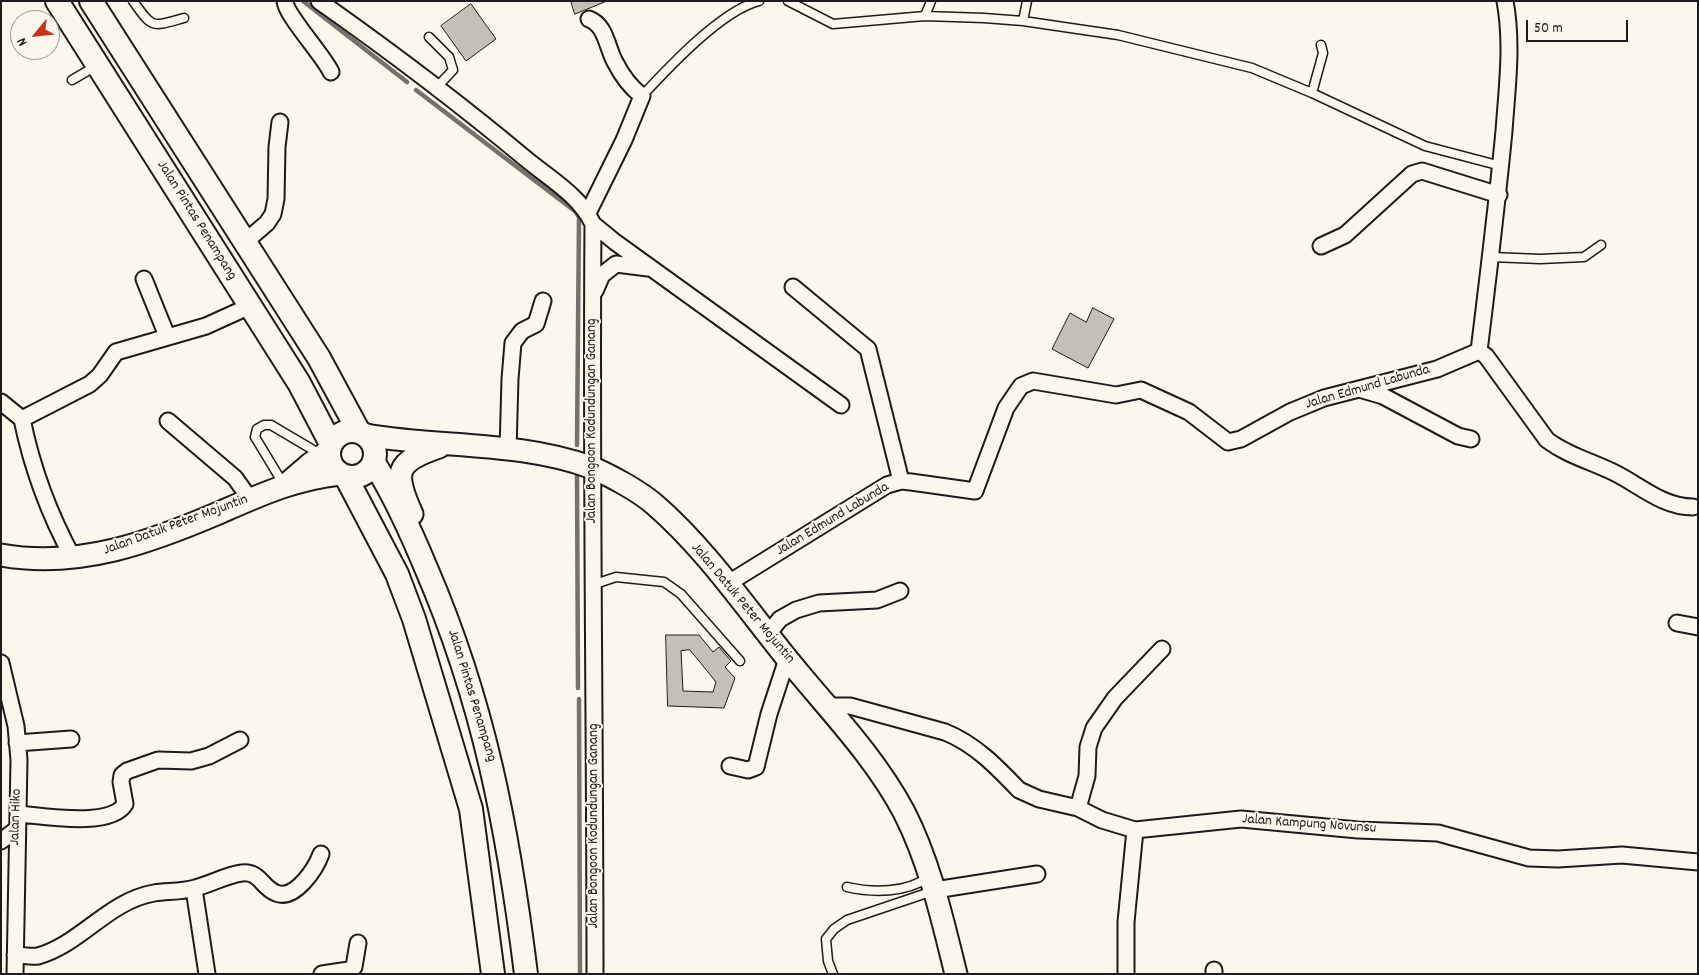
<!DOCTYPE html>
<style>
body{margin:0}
#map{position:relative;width:1699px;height:975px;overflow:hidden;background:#fbf7ec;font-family:Dekko,sans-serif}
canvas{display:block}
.frame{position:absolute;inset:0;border:2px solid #1c1c1c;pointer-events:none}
.north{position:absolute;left:10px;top:10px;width:50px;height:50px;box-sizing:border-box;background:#fbf7ec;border:1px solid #a29f99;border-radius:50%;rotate:242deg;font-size:14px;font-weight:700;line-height:20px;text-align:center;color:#1c1c1c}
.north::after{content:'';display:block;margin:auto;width:18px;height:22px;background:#c8321e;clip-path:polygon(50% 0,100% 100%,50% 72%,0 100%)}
.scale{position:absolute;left:1526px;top:20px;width:102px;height:22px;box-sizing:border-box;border:2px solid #1c1c1c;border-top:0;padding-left:6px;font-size:15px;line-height:18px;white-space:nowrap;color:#1c1c1c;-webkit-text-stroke:4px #fbf7ec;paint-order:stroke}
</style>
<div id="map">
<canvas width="1699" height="975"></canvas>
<div class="frame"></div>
<div class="north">N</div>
<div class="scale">50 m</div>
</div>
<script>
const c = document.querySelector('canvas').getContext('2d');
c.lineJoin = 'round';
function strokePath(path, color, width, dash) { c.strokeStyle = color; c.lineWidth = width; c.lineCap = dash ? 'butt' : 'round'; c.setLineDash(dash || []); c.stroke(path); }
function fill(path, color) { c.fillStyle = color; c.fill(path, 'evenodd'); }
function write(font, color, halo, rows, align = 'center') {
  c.font = font + ' Dekko,sans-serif'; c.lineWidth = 4; c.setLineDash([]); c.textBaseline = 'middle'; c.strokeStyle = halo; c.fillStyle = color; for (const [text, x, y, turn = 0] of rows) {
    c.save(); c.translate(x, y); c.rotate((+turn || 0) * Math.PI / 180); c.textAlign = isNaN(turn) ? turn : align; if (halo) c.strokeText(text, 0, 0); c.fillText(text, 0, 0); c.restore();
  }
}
strokePath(new Path2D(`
 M303,1L407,82
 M416,90L576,212L579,217L577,445
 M577,473L578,688
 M579,699L580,974`), '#74726e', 4.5);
const building = new Path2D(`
 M571,1H607L575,14Z
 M471,4L496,39L466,61L441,26Z
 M1093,308L1114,319L1088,368L1052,349L1070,313L1086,322Z
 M666,635H699L713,652L719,647L731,661L725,667L735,678L724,708L668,706ZM690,650L716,682L713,692L683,691L681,651Z`);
fill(building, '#c3c0b8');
strokePath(building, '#1c1c1c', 1);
const service = new Path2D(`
 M133,1C153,29 151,27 184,18
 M788,1L833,24L925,16L984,18L1023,21L1118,35L1252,68L1312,93L1425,146L1501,166
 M925,16L931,1
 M1023,21L1027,1
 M429,37L449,57L453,70L437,87
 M72,80L96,66
 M1312,93L1323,53L1321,45
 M642,96C669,67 721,11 759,1
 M1491,257L1540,259L1584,257L1601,245
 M284,485L255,437L257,429L264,425H271L320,454
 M595,584L616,577L664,582L681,594L740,661
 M847,887C873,893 906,893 929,877
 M833,974L828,961L826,939L834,929L847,920L933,891`);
const minor = new Path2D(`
 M285,1C285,14 323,55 331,72
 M319,1C390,51 459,103 526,159C550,179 579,195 593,224C591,474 595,724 595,974
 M588,213L624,140L642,96C630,87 622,76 615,62C607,48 606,25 589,19
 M593,224L615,242L841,405
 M245,242L267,223L273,214L276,199L277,147L280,122
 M1321,246L1345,235L1412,174L1422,171L1499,195
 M144,279L167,336
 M793,287L868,349L901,481
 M595,291L602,275L616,264L648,268
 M1479,351C1488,278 1497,204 1504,131C1507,88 1513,44 1505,1
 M1479,351L1486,356L1547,440C1567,455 1590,461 1613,472C1640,485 1662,507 1693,507
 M1359,389L1383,396L1458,436L1471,439
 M1,402L22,419L90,384L100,375L116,352L206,326L250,306
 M22,419C32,468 49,514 73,558
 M168,421L235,478L250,499
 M508,450L510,379L513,343L522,331L536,324L543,301
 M727,584L887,485L901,481L911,482L975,491L1006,408L1021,386L1033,381L1116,395L1141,390L1189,412L1228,442L1241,439L1290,412L1324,398L1437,369L1479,351
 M1677,623L1698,627
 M768,634L780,619L796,610L819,603L877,600L900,591
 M1,663L16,726L19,760L15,974
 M829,706H850L945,732C975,744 997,767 1019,790L1039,799L1078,808L1102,820L1135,830L1241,819L1358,830L1438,833L1529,858L1558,859L1622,855L1698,862
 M17,743L71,739
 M730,766L748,770L756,767L769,714L787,659
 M1078,808L1087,776L1088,747L1094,728L1115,698L1162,649
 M19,814C44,816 111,828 125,804L121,782L122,775L127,771L158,760L191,761L209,756L240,740
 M1,841L17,829
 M194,889L207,974
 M935,890L1037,874
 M15,955C22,955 31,957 38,956C81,944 108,901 154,893C167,891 182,892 195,888C211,884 226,875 242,873C260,871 262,888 276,893C295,901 316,868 321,854
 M1214,970V974
 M322,974L349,970L354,967L358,943
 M1126,974V922L1135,830`);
const secondary = new Path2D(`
 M366,435C440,448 518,441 590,467C608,474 639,491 654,504C704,547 744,605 785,656C826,707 873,754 904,812C930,863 942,918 956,974
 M288,483L310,464L329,451
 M412,514C393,472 395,462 439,447
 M1,555C79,569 151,542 221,512C262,494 295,479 340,474`);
const primary = new Path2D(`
 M57,1L299,383L331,444
 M91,1L319,358L359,432
 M329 454a23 23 0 1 1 46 0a23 23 0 1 1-46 0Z
 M374,463C395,496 411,532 426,568C484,702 508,829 526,974
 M346,477L397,574L414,619L471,809L493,974`);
strokePath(service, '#1c1c1c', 11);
strokePath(minor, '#1c1c1c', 19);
strokePath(secondary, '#1c1c1c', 25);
strokePath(primary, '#1c1c1c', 26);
strokePath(service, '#fbf7ec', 8);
strokePath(minor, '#fbf7ec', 15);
strokePath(secondary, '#fbf7ec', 21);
strokePath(primary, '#fbf7ec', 22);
write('15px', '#1c1c1c', '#fbf7ec', [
 ["Jalan Pintas Penampang",196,221,58],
 ["Jalan Edmund Labunda",1368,388,-16],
 ["Jalan Bongoon Kodundungan Ganang",593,421,-90],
 ["Jalan Edmund Labunda",833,520,-31],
 ["Jalan Datuk Peter Mojuntin",176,526,-20],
 ["Jalan Datuk Peter Mojuntin",742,604,50],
 ["Jalan Pintas Penampang",471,696,73],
 ["Jalan Hiko",17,817,-88],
 ["Jalan Kampung Novunsu",1309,825,4],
 ["Jalan Bongoon Kodundungan Ganang",595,826,-90]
]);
</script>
